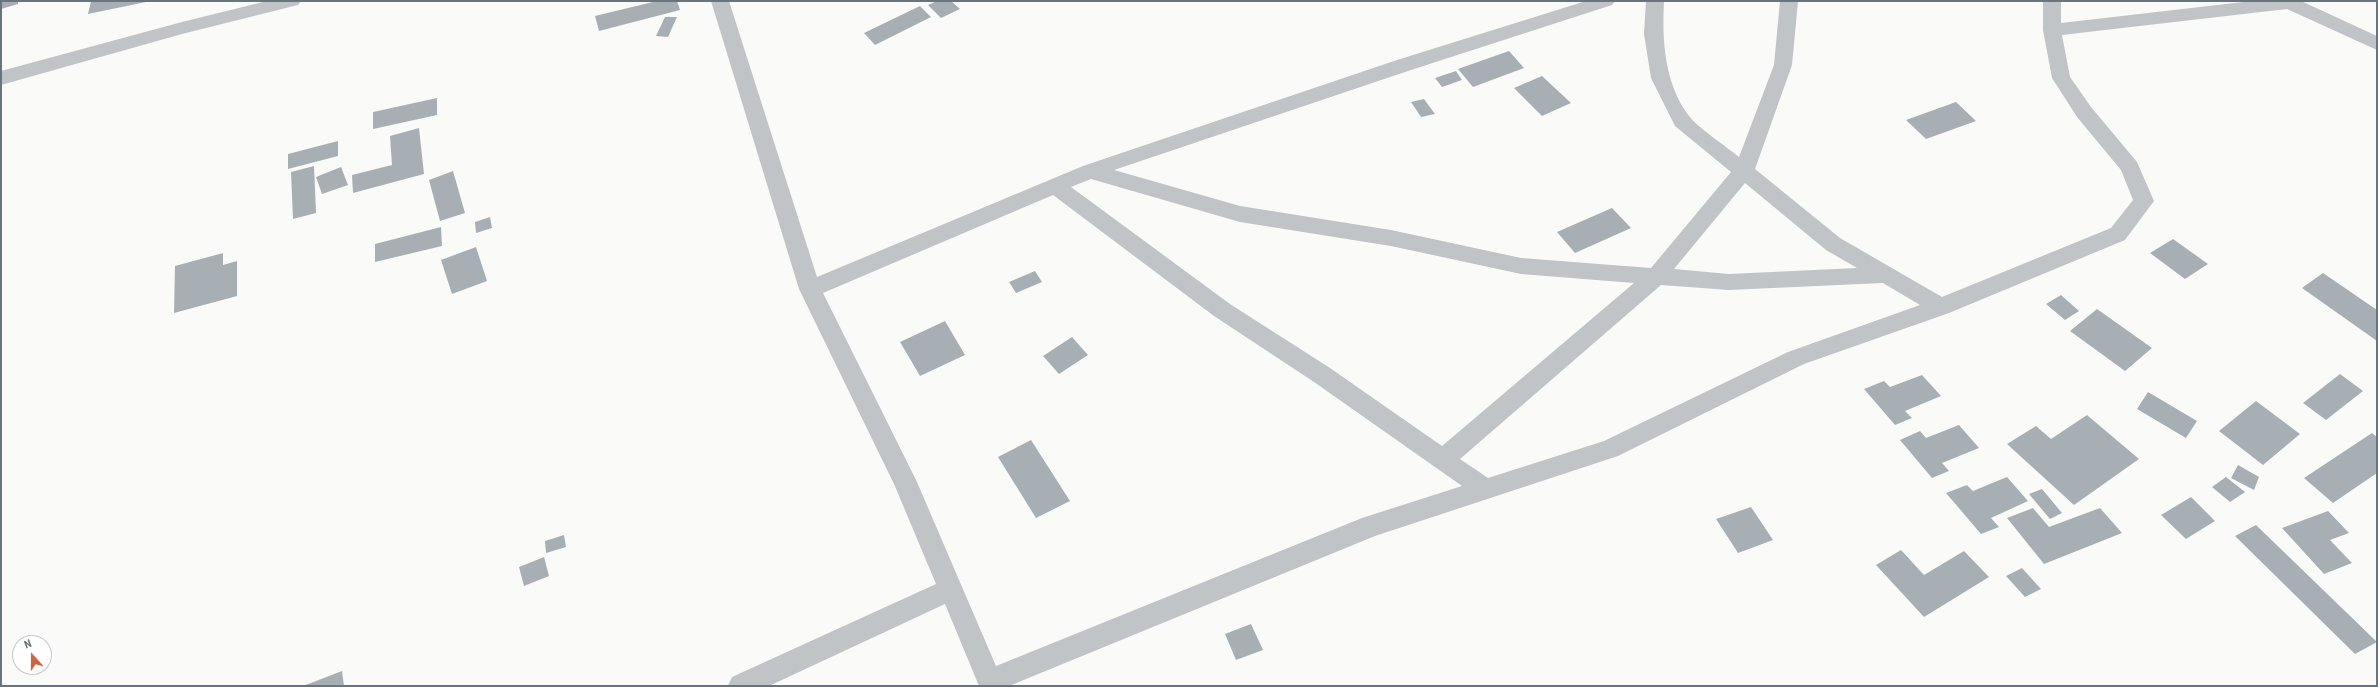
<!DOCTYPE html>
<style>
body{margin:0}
#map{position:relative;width:2378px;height:687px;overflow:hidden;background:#fafaf8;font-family:"Roboto Condensed",sans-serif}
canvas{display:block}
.frame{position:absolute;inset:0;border:2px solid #68757f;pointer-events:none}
.north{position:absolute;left:12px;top:635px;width:40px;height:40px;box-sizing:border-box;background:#fff;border:1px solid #c3c8cc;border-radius:50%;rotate:339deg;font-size:11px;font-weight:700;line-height:16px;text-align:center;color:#68757f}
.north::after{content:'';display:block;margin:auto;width:14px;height:18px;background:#ce6344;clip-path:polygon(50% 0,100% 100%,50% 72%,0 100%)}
</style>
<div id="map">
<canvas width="2378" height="687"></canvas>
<div class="frame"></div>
<div class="north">N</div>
</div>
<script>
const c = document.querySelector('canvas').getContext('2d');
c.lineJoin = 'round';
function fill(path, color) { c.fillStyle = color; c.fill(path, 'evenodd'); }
fill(new Path2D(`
 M1,1H18V4L1,9Z
 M91,1H146V2L88,14Z
 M657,1H677L680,10L599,31L595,16Z
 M937,1H951L960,9L941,18L928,5Z
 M920,6L931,17L875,45L864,33Z
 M665,17H677L668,37L656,36Z
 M1509,51L1524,68L1473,87L1458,69Z
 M1456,71L1462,80L1442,87L1435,78Z
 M1542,76L1571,103L1542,116L1514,88Z
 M437,98V115L373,129V112Z
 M1424,99L1435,114L1421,117L1411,102Z
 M1956,102L1976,121L1926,139L1906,120Z
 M419,128L424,174L353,193L352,175L392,165L390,136Z
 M338,141V156L288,169V154Z
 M314,166L316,213L293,219L291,172Z
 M341,167L348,185L322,194L316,177Z
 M453,171L465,213L440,221L429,180Z
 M1612,208L1631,228L1575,253L1557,232Z
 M490,217L492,228L476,233L475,222Z
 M441,227L442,246L375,262V244Z
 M2173,239L2208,264L2185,279L2150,253Z
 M476,247L487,281L452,294L441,260Z
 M223,253V265L237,261V296L174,313L175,266Z
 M1035,271L1042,282L1016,293L1009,282Z
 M2323,273L2377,310V341L2302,288Z
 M2061,295L2079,311L2065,320L2046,304Z
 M2097,309L2152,348L2125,371L2070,331Z
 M945,321L965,355L920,376L900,342Z
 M1072,337L1088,355L1059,374L1043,356Z
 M2340,374L2363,391L2326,420L2303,403Z
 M1922,375L1941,396L1905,411L1912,418L1895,425L1864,389L1884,381L1890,387Z
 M2148,392L2197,421L2186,438L2137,409Z
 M2256,401L2300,434L2263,465L2219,431Z
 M2087,415L2139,459L2074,505L2007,444L2036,426L2051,439Z
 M1959,425L1979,448L1942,463L1949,471L1932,478L1900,440L1920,431L1926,438Z
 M2372,433L2377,437V473L2333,503L2304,478Z
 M1031,440L1070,501L1036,518L998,457Z
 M2238,465L2259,477L2254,490L2231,478Z
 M2007,477L2028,501L1991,518L1999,527L1981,534L1946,493L1967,485L1973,491Z
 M2226,477L2245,492L2230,502L2212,487Z
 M2042,489L2062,513L2050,519L2029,494Z
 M2191,497L2215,521L2186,539L2161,515Z
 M1751,507L1773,540L1738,553L1716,519Z
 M2033,508L2049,527L2100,508L2122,533L2044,564L2007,518Z
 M2328,511L2349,533L2330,540L2352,563L2324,574L2282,528Z
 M2256,525L2377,642L2355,654L2235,536Z
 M564,535L566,547L546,553L545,541Z
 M1901,550L1924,575L1964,551L1989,577L1924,617L1876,565Z
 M544,557L549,576L524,586L519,567Z
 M2022,568L2041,589L2025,597L2006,576Z
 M1251,624L1263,650L1236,660L1225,634Z
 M342,671L344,686H303Z`), '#a8afb4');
fill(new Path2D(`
 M267,1H301L298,5L182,34L1,85V71L182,22Z
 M711,1H729L817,277L1083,166L1397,60L1586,1H1615L1612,5L1411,70L1114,170L1240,206L1391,230L1521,258L1651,268L1731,172L1675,126L1651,78L1644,34L1646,1H1664C1662,40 1664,83 1689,116C1698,128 1726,146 1739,157L1774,65L1780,1H1798L1792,65L1755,169L1840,238L1942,297L2111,228L2133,200L2121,170L2077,117L2052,78L2043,30V1H2061V23L2252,1H2301L2377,36V50L2287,9L2062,35L2070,77L2091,107L2137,162L2154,201L2125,240L1949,313L1804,364L1618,456L1375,536L1009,686H979L945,604L769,686H728L732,677L936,584L894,484L799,289ZM1091,179L1240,222L1391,246L1521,274L1634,283L1442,446L1330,368L1230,304L1071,187ZM1745,183L1826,250L1857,268L1729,274L1674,269ZM1053,195L1214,316L1314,382L1462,486L1362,518L996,666L917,482L823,293ZM1883,283L1920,305L1788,352L1604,441L1488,478L1460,459L1661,285L1729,290Z`), '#c0c4c7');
</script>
